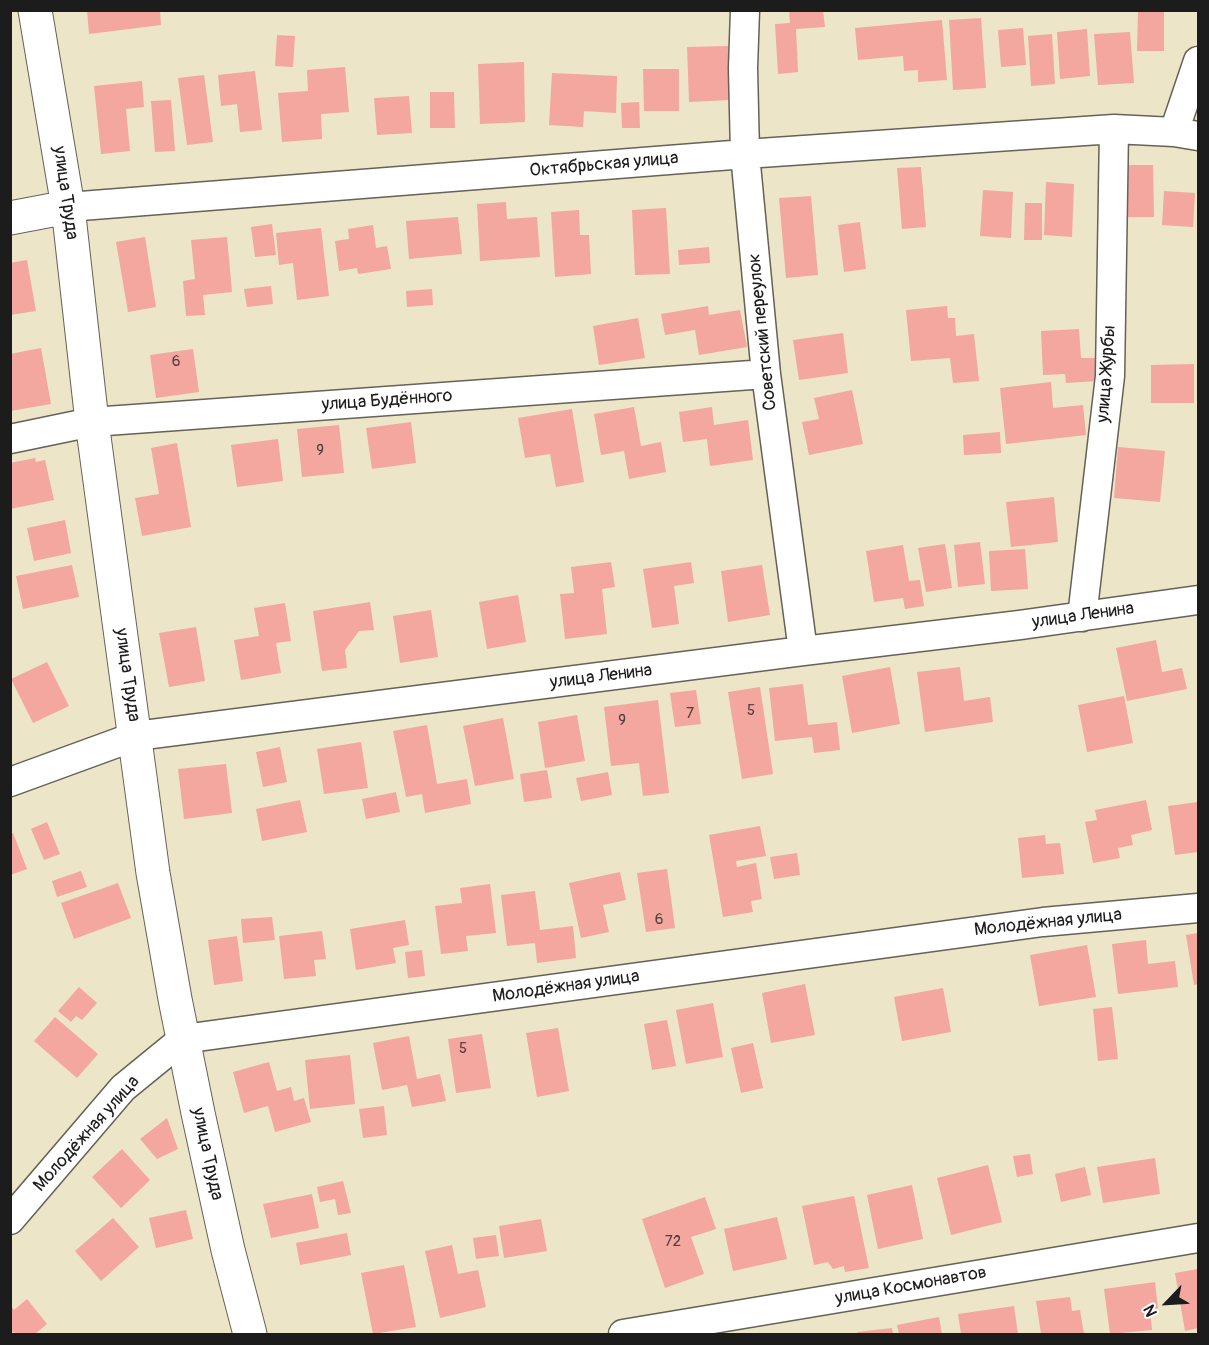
<!DOCTYPE html>
<meta charset="utf-8">
<style>
body{margin:0}
#map{position:relative;width:1209px;height:1345px;overflow:hidden;background:#ece5c8;font-family:Pangolin,sans-serif}
canvas{display:block}
.frame{position:absolute;inset:0;border:12px solid #1c1c1c;pointer-events:none}
.north{position:absolute;left:1137px;top:1273px;width:60px;height:60px;-webkit-text-stroke:4px #fff;paint-order:stroke;rotate:245deg;font-size:16px;font-weight:700;line-height:24px;text-align:center;color:#1c1c1c}
.north::after{content:'';display:block;margin:auto;width:21px;height:27px;background:#1c1c1c;clip-path:polygon(50% 0,100% 100%,50% 72%,0 100%)}
</style>
<div id="map">
<canvas width="1209" height="1345"></canvas>
<div class="frame"></div>
<div class="north">N</div>
</div>
<script>
const c = document.querySelector('canvas').getContext('2d');
c.lineJoin = 'round';
function fill(path, color) { c.fillStyle = color; c.fill(path, 'evenodd'); }
function strokePath(path, color, width, dash) { c.strokeStyle = color; c.lineWidth = width; c.lineCap = dash ? 'butt' : 'round'; c.setLineDash(dash || []); c.stroke(path); }
function write(font, color, halo, rows, align = 'center') {
  c.font = font + ' Pangolin,sans-serif'; c.lineWidth = 4.5; c.setLineDash([]); c.textBaseline = 'middle'; c.strokeStyle = halo; c.fillStyle = color; for (const [text, x, y, turn = 0] of rows) {
    c.save(); c.translate(x, y); c.rotate((+turn || 0) * Math.PI / 180); c.textAlign = isNaN(turn) ? turn : align; if (halo) c.strokeText(text, 0, 0); c.fillText(text, 0, 0); c.restore();
  }
}
fill(new Path2D(`
 M87,10H160L161,25L89,34Z
 M789,10H823L825,27L796,29L798,72L778,74L775,24L790,23Z
 M1138,11H1164V51H1137Z
 M981,18L986,88L953,90L949,20Z
 M942,20L947,80L918,82V70L904,71L903,56L858,60L855,28Z
 M1023,28L1026,65L1001,67L998,30Z
 M1087,29L1090,76L1060,79L1057,32Z
 M1130,32L1134,83L1098,85L1094,34Z
 M1052,34L1055,84L1031,86L1028,36Z
 M277,35L295,36L293,67L275,66Z
 M728,46L730,100L689,102L687,47Z
 M524,62L525,122L480,124L478,64Z
 M345,67L349,112L321,114L322,139L282,142L278,93L308,91L307,70Z
 M643,69H679V111H644Z
 M255,71L262,130L240,132L237,104L221,106L218,75Z
 M552,73L617,76L616,113L584,111L583,127L549,125Z
 M204,75L213,142L187,145L178,78Z
 M142,81L144,107L126,109L130,151L101,154L94,86Z
 M430,92H454L455,128H430Z
 M409,96L412,133L377,135L374,98Z
 M171,100L175,151L155,152L151,101Z
 M639,102L640,128H622L621,103Z
 M1123,165H1153L1154,217H1123Z
 M921,167L926,227L902,229L897,168Z
 M1046,182L1074,184L1072,237L1044,235Z
 M983,190L1013,192L1011,238L980,236Z
 M1164,191L1195,193L1193,227L1162,225Z
 M811,196L818,275L786,278L779,198Z
 M506,202L507,219L537,217L540,257L480,261L477,204Z
 M1025,203H1042V240H1024Z
 M666,208L670,274L635,275L632,210Z
 M579,210L580,235H589L591,274L555,277L551,212Z
 M458,217L462,254L409,259L406,221Z
 M860,222L866,269L844,272L838,225Z
 M272,224L276,255L255,257L251,227Z
 M373,225L376,248L387,246L391,269L358,274L357,268L339,271L335,241L349,239L348,229Z
 M321,228L329,296L297,300L293,263L279,265L276,233Z
 M145,237L156,307L128,312L116,242Z
 M227,237L232,292L203,295L205,315L186,316L183,281L195,279L191,240Z
 M709,247L710,263L679,265L678,250Z
 M27,260L36,311L10,315V263Z
 M271,286L273,304L247,307L244,289Z
 M432,289L433,305L407,307L406,291Z
 M708,306L709,315L740,310L747,347L699,355L695,330L665,335L661,314Z
 M947,306L948,318H955L956,336L974,334L979,381L953,383L950,358L911,361L906,310Z
 M638,318L645,358L599,365L593,326Z
 M1079,329L1081,358H1097L1098,381L1066,383L1065,374L1043,375L1041,331Z
 M843,333L848,373L799,380L793,340Z
 M41,348L51,404L10,411V354Z
 M193,349L199,392L156,398L150,355Z
 M1194,364V403H1151V365Z
 M1051,382L1053,408L1083,405L1086,435L1006,444L1000,388Z
 M852,390L863,444L809,455L802,422L819,419L814,398Z
 M634,407L641,446L661,442L666,472L629,479L624,451L601,455L594,414Z
 M712,407L714,425L748,420L753,460L710,466L707,439L683,442L679,412Z
 M572,409L584,482L556,487L550,454L525,458L518,418Z
 M411,422L416,463L372,469L366,428Z
 M339,425L344,473L302,477L297,429Z
 M1000,432L1001,453L964,455L963,435Z
 M278,439L283,481L237,487L231,445Z
 M177,443L191,527L142,536L135,498L159,494L151,448Z
 M1118,447L1165,451L1160,502L1114,498Z
 M35,458L36,462L45,460L54,500L10,509V463Z
 M1054,497L1058,542L1011,547L1006,502Z
 M65,520L71,553L34,561L27,528Z
 M980,542L985,584L958,587L954,545Z
 M945,544L952,588L926,592L918,548Z
 M903,545L909,581L920,580L924,606L905,609L903,598L874,602L866,551Z
 M1025,549L1028,589L991,591L989,551Z
 M611,562L615,587L602,589L607,634L565,639L560,594L574,593L571,567Z
 M691,562L694,583L674,586L679,624L652,628L643,569Z
 M72,565L79,597L23,609L16,576Z
 M762,565L770,615L728,622L721,571Z
 M518,595L526,642L487,649L479,602Z
 M370,602L374,630L359,631L345,650L347,668L322,671L313,611Z
 M285,603L291,641L276,643L281,673L241,680L234,640L259,636L254,608Z
 M431,610L438,657L400,663L393,616Z
 M196,627L205,681L169,687L159,633Z
 M1156,640L1162,672L1182,668L1187,689L1127,701L1116,648Z
 M47,662L69,706L33,723L11,679Z
 M890,667L900,724L852,733L842,676Z
 M960,667L964,701L990,697L993,722L925,732L917,672Z
 M803,684L808,725L837,722L840,750L814,753L812,737L775,741L769,688Z
 M760,687L773,774L742,779L728,692Z
 M696,690L701,724L675,727L670,693Z
 M1124,696L1133,743L1087,752L1078,705Z
 M658,700L669,793L643,796L639,763L611,766L604,707Z
 M577,715L585,761L545,768L538,722Z
 M503,718L514,779L475,786L463,726Z
 M427,725L437,784L467,779L471,804L425,813L422,794L406,797L393,731Z
 M361,742L368,788L324,794L317,749Z
 M280,747L287,782L263,787L256,752Z
 M226,764L232,813L184,819L178,769Z
 M547,770L552,798L524,802L520,774Z
 M608,772L612,795L581,801L576,778Z
 M396,792L400,812L366,819L362,799Z
 M300,800L307,832L262,841L256,809Z
 M1146,800L1152,830L1131,835L1133,845L1118,848L1120,858L1093,863L1085,822L1097,820L1095,810Z
 M1198,802V852L1175,855L1168,806Z
 M47,822L60,854L44,860L31,829Z
 M760,826L766,856L736,861L737,867L756,863L762,899L751,901L753,912L723,917L709,835Z
 M13,833L27,869L10,875V834Z
 M1045,835L1046,844L1060,843L1064,874L1022,878L1018,838Z
 M797,853L800,875L774,879L770,857Z
 M667,869L675,928L646,932L637,873Z
 M81,871L87,887L57,897L52,881Z
 M620,872L626,900L603,905L609,932L581,938L569,883Z
 M118,883L131,918L74,939L61,903Z
 M490,884L496,933L466,936L468,951L441,954L435,906L462,903L460,888Z
 M535,891L540,930L573,926L576,958L537,963L535,943L507,946L501,895Z
 M272,917L275,940L243,943L241,919Z
 M405,920L409,945L393,948L396,963L356,970L350,929Z
 M322,931L326,959L314,960L316,976L284,979L279,936Z
 M1198,933V984L1194,985L1186,935Z
 M237,936L243,981L214,985L208,940Z
 M1146,940L1148,964L1175,961L1178,987L1118,994L1112,944Z
 M1087,945L1096,997L1039,1006L1030,955Z
 M422,950L425,976L408,978L405,952Z
 M805,984L815,1035L771,1043L762,993Z
 M79,987L97,1003L82,1020L76,1016L71,1022L58,1011Z
 M943,988L951,1032L902,1041L894,997Z
 M713,1003L723,1057L686,1064L676,1010Z
 M1112,1007L1118,1059L1098,1061L1093,1009Z
 M55,1017L98,1054L77,1078L34,1041Z
 M667,1020L676,1066L652,1070L644,1024Z
 M558,1028L569,1091L537,1097L526,1033Z
 M482,1034L491,1088L456,1093L448,1039Z
 M409,1036L417,1079L440,1074L446,1101L412,1107L407,1085L382,1090L373,1043Z
 M753,1043L763,1088L741,1093L731,1048Z
 M350,1055L355,1104L310,1109L305,1060Z
 M269,1062L277,1091L291,1087L294,1101L304,1098L311,1122L275,1132L268,1106L244,1113L233,1072Z
 M384,1106L387,1135L363,1138L359,1109Z
 M167,1118L178,1149L157,1159L140,1139Z
 M122,1149L150,1180L121,1208L92,1177Z
 M1030,1154L1033,1174L1017,1177L1013,1156Z
 M1155,1158L1160,1194L1103,1203L1097,1167Z
 M988,1165L1002,1222L951,1235L937,1178Z
 M1085,1167L1091,1195L1061,1202L1055,1174Z
 M343,1181L351,1213L338,1215L335,1199L320,1202L317,1187Z
 M912,1185L923,1239L878,1249L867,1195Z
 M312,1194L319,1228L271,1238L263,1204Z
 M854,1196L869,1268L845,1272L844,1266L833,1269L828,1262L814,1265L802,1206Z
 M705,1197L716,1229L691,1237L704,1274L665,1288L642,1219Z
 M186,1210L193,1239L156,1248L149,1218Z
 M777,1217L787,1259L733,1271L724,1229Z
 M113,1218L139,1247L101,1281L75,1251Z
 M541,1219L547,1251L504,1258L499,1226Z
 M347,1233L351,1255L300,1265L296,1243Z
 M496,1235L499,1256L476,1259L473,1238Z
 M452,1245L458,1274L478,1270L486,1307L440,1318L425,1251Z
 M404,1265L416,1327L373,1334L361,1273Z
 M1198,1269V1328L1185,1331L1175,1273Z
 M1155,1282L1158,1309L1150,1310L1152,1330L1110,1334L1104,1289Z
 M1070,1297L1072,1311L1080,1310L1084,1334H1041L1036,1301Z
 M27,1299L47,1324L35,1334H16L14,1332L10,1334V1305L14,1310Z
 M1014,1306L1018,1334H961L958,1314Z
 M939,1317L942,1334H899L897,1325Z
 M892,1328L893,1334H858L857,1332Z`), '#f3a79e');
const minor = new Path2D(`
 M745,10L743,68L745,154L766,374L803,651
 M1174,132L1198,61
 M68,207L745,154L1114,129L1174,132L1198,136
 M10,439L92,422L766,374
 M1082,617L1110,376L1114,129
 M10,782L136,736L803,651L1020,625L1198,600
 M10,1220L123,1088L183,1039L1043,922L1198,908
 M623,1334L1198,1238`);
const tertiary = new Path2D(`
 M35,10L68,207L92,422L153,873L175,999L198,1113L228,1250L250,1334
 M10,218L68,207`);
strokePath(minor, '#656258', 31);
strokePath(tertiary, '#656258', 35);
strokePath(minor, '#fff', 28);
strokePath(tertiary, '#fff', 33);
write('15px', '#523f3c', null, [
 ["6",176,362],
 ["9",320,451],
 ["5",751,711],
 ["7",690,714],
 ["9",622,721],
 ["6",659,920],
 ["5",463,1049],
 ["72",673,1242]
]);
write('18px', '#1c1c1c', '#fff', [
 ["Октябрьская улица",604,165,-5],
 ["улица Труда",65,193,82],
 ["Советский переулок",763,332,-96],
 ["улица Журбы",1107,374,-86],
 ["улица Будённого",387,401,-4],
 ["улица Ленина",1083,616,-8],
 ["улица Труда",127,675,82],
 ["улица Ленина",601,677,-7],
 ["Молодёжная улица",1048,923,-6],
 ["Молодёжная улица",566,987,-8],
 ["Молодёжная улица",87,1134,-48],
 ["улица Труда",207,1154,78],
 ["улица Космонавтов",911,1286,-10]
]);
</script>
